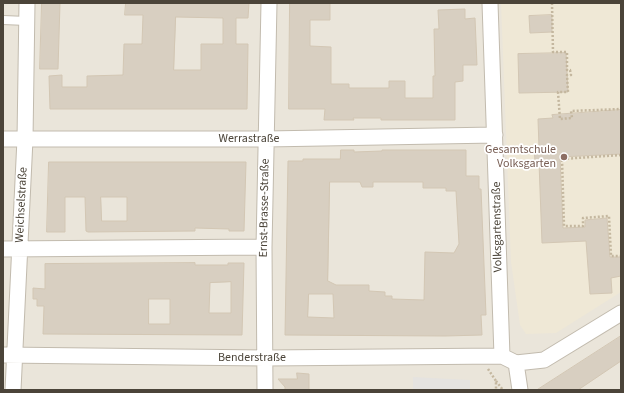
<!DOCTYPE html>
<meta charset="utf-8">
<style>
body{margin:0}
#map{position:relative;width:624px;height:393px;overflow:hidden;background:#f6f3ec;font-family:"Source Sans 3",sans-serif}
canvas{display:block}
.frame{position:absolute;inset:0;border:4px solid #4b4439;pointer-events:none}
</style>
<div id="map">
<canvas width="624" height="393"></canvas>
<div class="frame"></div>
</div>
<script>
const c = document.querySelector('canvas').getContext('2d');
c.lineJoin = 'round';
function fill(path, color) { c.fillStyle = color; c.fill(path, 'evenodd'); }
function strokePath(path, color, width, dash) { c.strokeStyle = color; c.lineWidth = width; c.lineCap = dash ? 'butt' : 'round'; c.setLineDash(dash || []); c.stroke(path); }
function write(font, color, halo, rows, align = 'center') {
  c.font = font + ' "Source Sans 3",sans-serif'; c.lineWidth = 3.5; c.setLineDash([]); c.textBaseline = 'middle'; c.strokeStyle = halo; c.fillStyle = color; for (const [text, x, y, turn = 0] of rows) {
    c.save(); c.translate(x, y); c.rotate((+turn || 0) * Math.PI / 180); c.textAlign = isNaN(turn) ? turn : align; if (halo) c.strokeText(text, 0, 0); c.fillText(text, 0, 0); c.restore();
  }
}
fill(new Path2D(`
 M3,3H621V390H3Z`), '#eae5da');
fill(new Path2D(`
 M501,3H621V292L556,333L526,334L520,325L511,262Z`), '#efe8d6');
fill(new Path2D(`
 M413,377L470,380V390H413Z`), '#e5e3e0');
const building = new Path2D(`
 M42,3H60L58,69H40Z
 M126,3H249L248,18H236V44H248L247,109H50L49,76L62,75V87H87V76L123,75L124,44H142L143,15H125ZM176,17L223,18V44H201V70H174Z
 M290,3H330V20H310V46L331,47V84H349V88H389V81H405V98H433V76H435L434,29H439L438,10L465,9V19L475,18L477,65H463V81L455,82V120H381V118H353L354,120H324L325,109H289Z
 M552,15V32L530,33L529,16Z
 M566,53L568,92L519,93L518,54Z
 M621,110V154L560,157L563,228L585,227V220L607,218L610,257H621V276L611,278L612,293L590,294L586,241L542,243L539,162H535L534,147H539L538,119L553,118L552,115Z
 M341,150H354V152L382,151V150H466V176H479V189H481L486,315H481L482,335L445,336L285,335L288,161H303V159H340ZM330,182H360L362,187H373V182H423V188H446V191H456L459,244L454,253L425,252L424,300L392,299V296H385V292L369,291V285H336L328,281ZM309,294H333L334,318L308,317Z
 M49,162H246L244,231H229V229L195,228V231L88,232L86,231L85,197H65V232H47ZM101,197H127V221H102Z
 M195,263V265H228V263H244L242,335L43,334L44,306H37V299H33V288L45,289V264ZM231,282V313H209L210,283ZM149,299H170V324H149Z
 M621,336V361L578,390H537Z
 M297,373L309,374V390H285V387L278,379H297Z`);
fill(building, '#d8cfc1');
strokePath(building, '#d3c7b4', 1);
const service = new Path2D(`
 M3,20L27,21`);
const minor = new Path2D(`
 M490,3L502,356
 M3,139H266L495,135
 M3,249L264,247
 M3,355L265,358L502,356L516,363L544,360L621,313
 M516,363L520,390
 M13,390L25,139L27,3
 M265,390L264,247L269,3`);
strokePath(service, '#c2bbae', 10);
strokePath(minor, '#c2bbae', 17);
strokePath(new Path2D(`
 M552,3L553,52H567V70H570L571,75H567L568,92H558L560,119L572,118L571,111L621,109
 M621,155L562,159L564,226H583V218L609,216L611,256H621
 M488,369L496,381V390
 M496,381L503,390`), '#c4b79f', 2.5, [2, 2]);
strokePath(service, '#fff', 8);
strokePath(minor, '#fff', 15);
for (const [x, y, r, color] of [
 [564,157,4,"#8d6e63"]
]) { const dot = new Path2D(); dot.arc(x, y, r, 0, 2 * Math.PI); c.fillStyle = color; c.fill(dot); strokePath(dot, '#fff', 1.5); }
write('12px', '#4b4439', '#fff', [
 ["Werrastraße",249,139],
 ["Weichselstraße",22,205,-87],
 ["Ernst-Brasse-Straße",265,208,-89],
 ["Volksgartenstraße",498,227,-91],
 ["Benderstraße",252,358]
]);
write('12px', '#785e54', '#fff', [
 ["Gesamtschule",556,150],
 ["Volksgarten",556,164]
], 'right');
</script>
